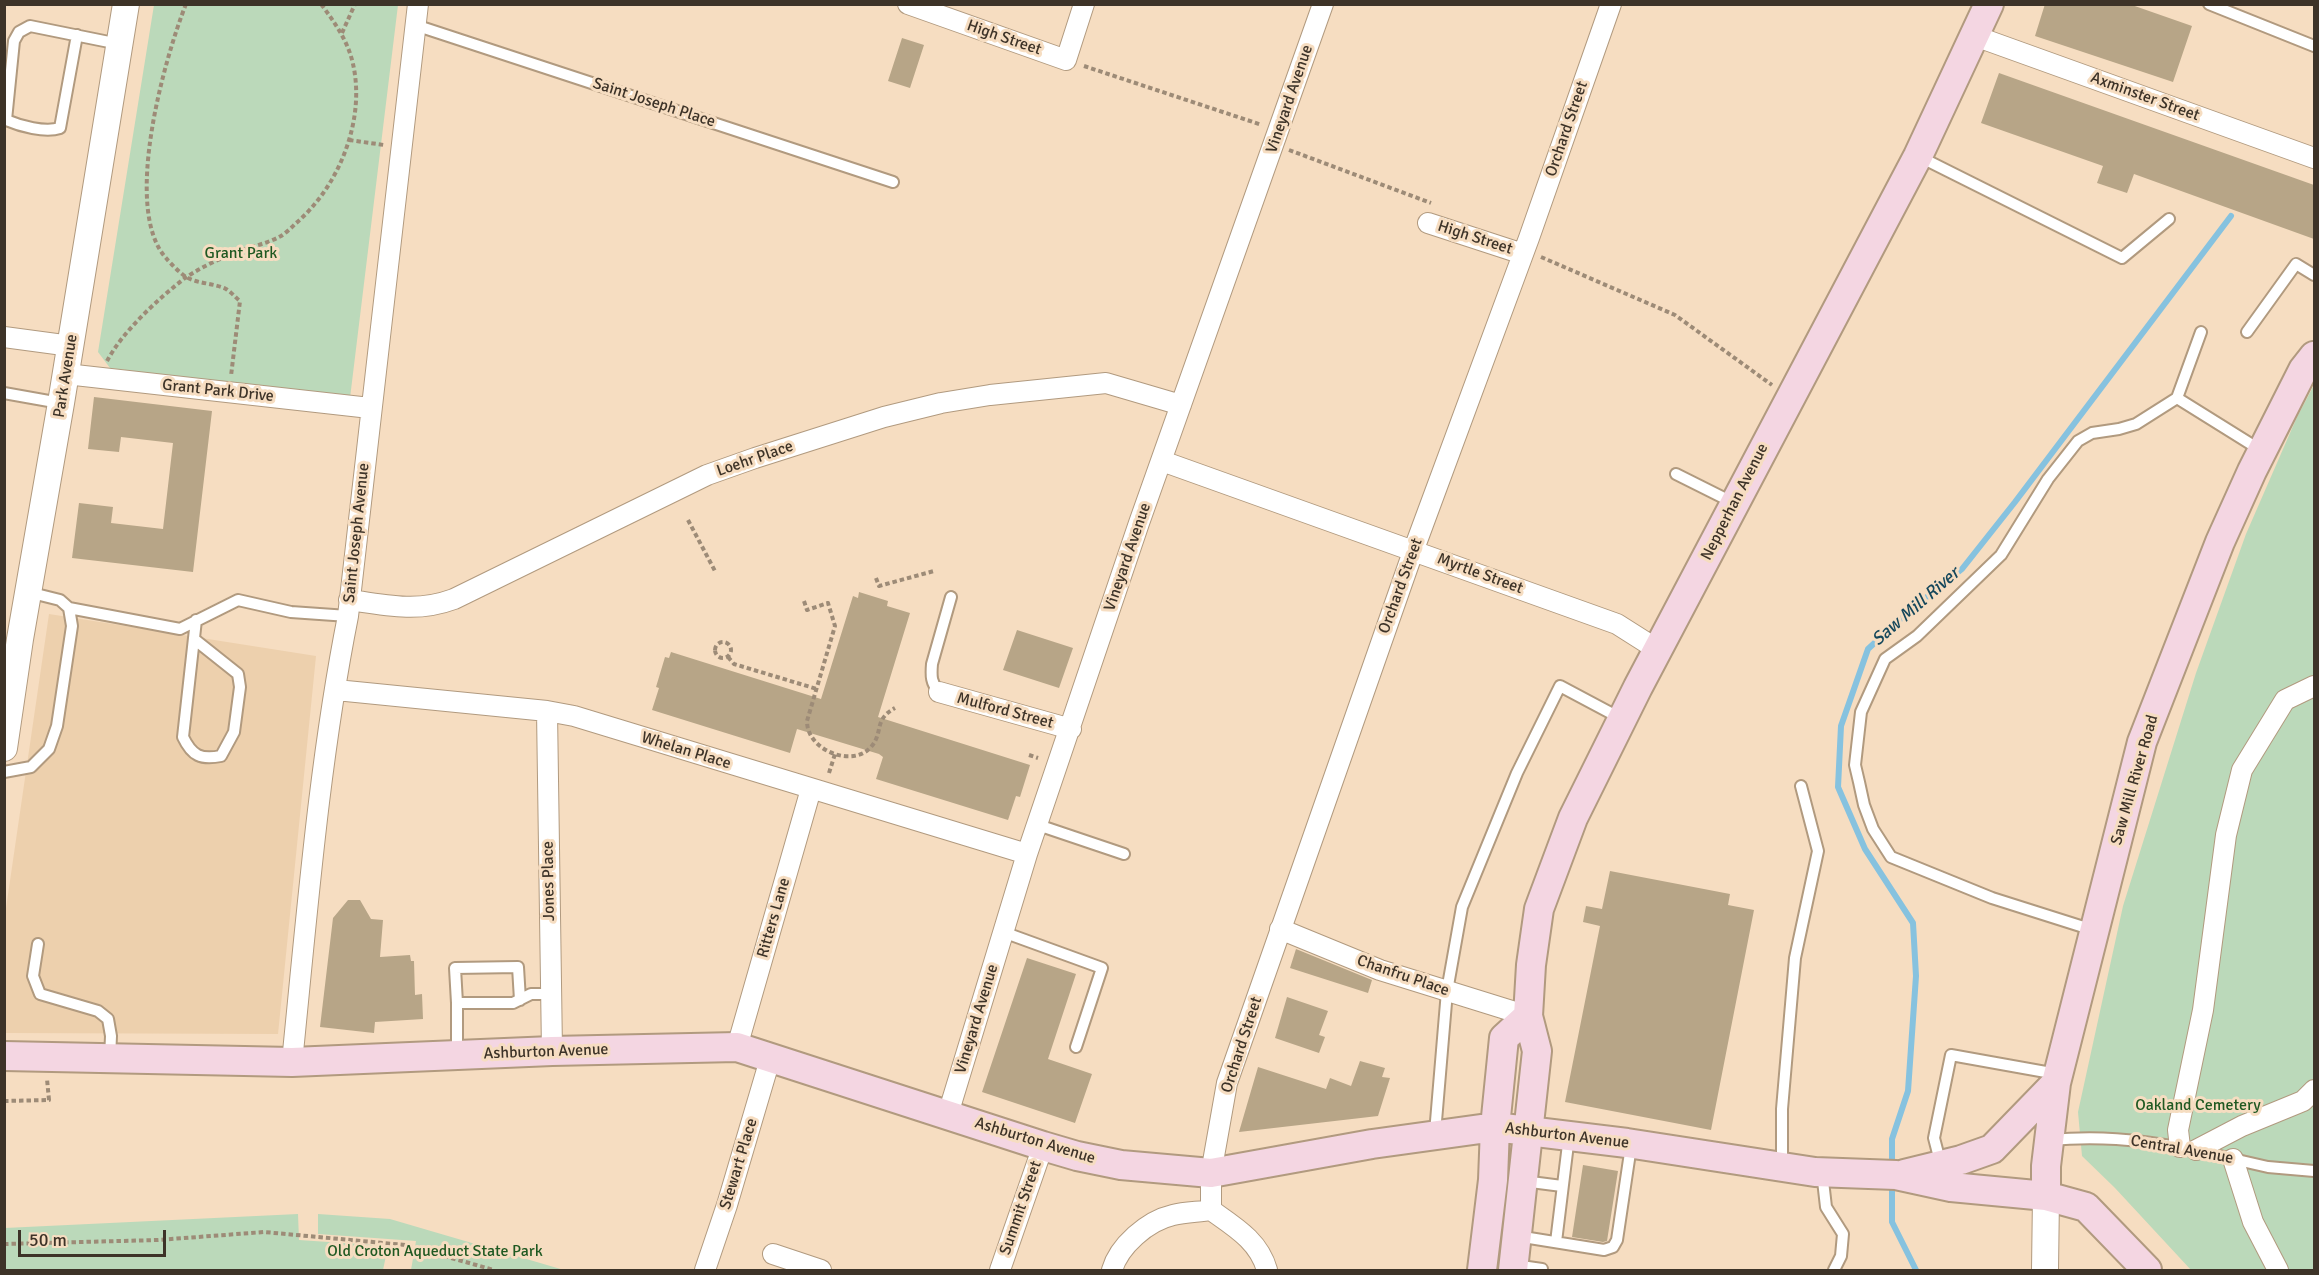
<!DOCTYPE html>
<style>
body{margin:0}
#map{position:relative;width:2319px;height:1275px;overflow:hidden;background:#f6ddc1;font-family:Signika,sans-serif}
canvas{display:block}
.frame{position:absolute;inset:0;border:6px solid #3d3328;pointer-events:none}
.scale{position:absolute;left:18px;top:1230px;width:148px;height:27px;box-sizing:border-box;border:3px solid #3d3328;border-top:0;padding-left:8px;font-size:18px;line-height:21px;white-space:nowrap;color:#3d3328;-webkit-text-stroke:4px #f6ddc1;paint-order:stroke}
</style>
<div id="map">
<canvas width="2319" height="1275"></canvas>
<div class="frame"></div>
<div class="scale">50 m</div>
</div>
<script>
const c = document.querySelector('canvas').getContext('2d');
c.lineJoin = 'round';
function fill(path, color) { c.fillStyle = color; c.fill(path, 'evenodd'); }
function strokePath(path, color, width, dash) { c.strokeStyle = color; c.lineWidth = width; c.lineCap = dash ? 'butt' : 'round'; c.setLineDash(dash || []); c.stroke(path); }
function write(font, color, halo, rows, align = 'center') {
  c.font = font + ' Signika,sans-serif'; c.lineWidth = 6; c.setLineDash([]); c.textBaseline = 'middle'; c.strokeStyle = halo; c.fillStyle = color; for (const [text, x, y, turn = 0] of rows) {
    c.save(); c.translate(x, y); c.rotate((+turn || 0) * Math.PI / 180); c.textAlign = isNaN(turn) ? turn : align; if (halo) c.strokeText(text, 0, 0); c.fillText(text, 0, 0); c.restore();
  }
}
fill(new Path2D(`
 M49,614L316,656L278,1034L5,1033V915Z`), '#edd0ad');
fill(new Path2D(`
 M154,5H398L350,398L110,368L98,352Z
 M2314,385V1270H2191L2115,1188L2082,1156L2078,1112L2123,906L2196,673L2246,534L2297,417Z
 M298,1214L299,1240L388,1246L383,1270H5V1228Z
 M318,1214L390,1219L564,1270H411L416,1241L318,1234Z`), '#bbd9ba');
strokePath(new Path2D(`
 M1892,1167V1139L1908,1091L1916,976L1913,923L1865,849L1838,787L1841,726L1868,649L1908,612L1962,569L2015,502L2231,216
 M1892,1183V1222L1916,1270`), '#86c2df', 6);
fill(new Path2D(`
 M2045,4H2129L2192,26L2173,82L2035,36Z
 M902,38L924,45L910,88L888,81Z
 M1999,73L2314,185V239L2134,174L2127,193L2097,183L2103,166L1981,123Z
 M94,397L212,411L193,572L72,558L79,503L113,507L111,523L163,529L173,443L121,437L119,452L88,449Z
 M859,592L888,601L887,606L910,613L878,717L1030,765L1020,797L1016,796L1008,820L876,779L883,757L879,754L797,729L790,753L652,710L659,688L656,687L665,657L669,658L671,652L821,699L853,596L858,598Z
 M1017,630L1073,648L1059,688L1003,670Z
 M1610,871L1730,894L1728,905L1754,910L1711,1130L1565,1102L1600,926L1583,922L1586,906L1602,909Z
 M348,900H360L371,919L383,920L380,957L410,955L411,961H414L415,995L422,994L423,1019L375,1022L374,1033L320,1027L333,918Z
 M1296,949L1372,980L1368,993L1290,968Z
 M1027,958L1076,974L1048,1059L1092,1074L1075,1123L982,1092Z
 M1287,997L1328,1011L1319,1035L1325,1037L1319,1053L1275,1038Z
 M1360,1061L1385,1068L1382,1077L1390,1078L1378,1116L1239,1132L1258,1067L1326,1089L1330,1078L1351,1086Z
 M1583,1165L1618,1171L1607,1241L1603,1242L1572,1237Z`), '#b7a587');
const service = new Path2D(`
 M2209,4L2314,46
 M415,25L893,182
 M77,35L60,128C45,133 20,126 6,120L14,41L19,32L30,26L119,44
 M1918,156L2122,258L2169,219
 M2201,332L2177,398L2262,451
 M2247,332L2296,264L2314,275
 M4,393L60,403
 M1676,474L1734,503
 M69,608L180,629L238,600L291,612L348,616
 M194,639L238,674L240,687L234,732L221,756C201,760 192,756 183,737L196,620
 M939,692C931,683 931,676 932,664L951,597
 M4,772L31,767L49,749L57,726L72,626L69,608L60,600L28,592
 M1038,825L1124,854
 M2093,930L1992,898L1891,857L1873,829L1864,805L1859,782L1855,765L1861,712L1885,659L1917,636L2001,555L2048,479L2078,441L2092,433L2119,429L2136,424L2177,398
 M1003,932L1102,968L1076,1047
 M38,944L33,976L40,994L98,1011L108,1019L111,1036L110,1058
 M457,1003L455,968L518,967L520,1000
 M457,1055V1003H513L531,994H551
 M1435,1133L1447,991L1462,907L1517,773L1560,686L1622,719
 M2049,1140C2098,1136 2135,1139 2183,1148
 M2198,1151L2268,1167L2314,1171
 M1782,1164V1109L1795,958L1818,851L1801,786
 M1941,1165L1934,1138L1951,1055L2057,1074
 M1822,1172L1826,1207L1843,1234L1841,1256L1834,1270
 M1523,1181L1562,1186
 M1517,1236L1604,1250L1613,1247L1617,1240L1631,1146
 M1556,1242L1569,1136
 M1514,1265L1542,1269V1270`);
const minor = new Path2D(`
 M908,4L1066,60L1084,4
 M1975,36L2314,158
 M1428,223L1523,254
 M4,337L71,346
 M66,374L370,408
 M1162,461L1617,624L1658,650
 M349,600C388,605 416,613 454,599L707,475L755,458L884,417L941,403L990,395L1106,383L1181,405
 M336,690L547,711L574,716L1027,854
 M939,692L1071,729
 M547,711L552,1051
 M1280,929L1380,970L1528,1016
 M737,1047L811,789
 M292,1062C307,914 319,762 348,616L418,4
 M948,1114L1027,854L1139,523L1323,4
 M2180,1147L2178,1130L2203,1010L2226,835L2242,770L2285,700L2314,686
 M2196,1150L2242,1126L2303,1101L2314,1090
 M2233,1159L2253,1222L2278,1270
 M1211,1210V1173L1227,1083L1414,549L1529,238L1611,4
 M1211,1210C1235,1227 1259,1241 1267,1270
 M773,1254L821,1270
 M705,1270L727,1205L771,1056
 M1000,1270L1043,1146
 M1112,1270C1119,1246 1147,1221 1173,1215C1185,1212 1199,1212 1211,1210`);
const tertiary = new Path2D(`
 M4,748L20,639L61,403L126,4
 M2045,1270L2046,1196`);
const secondary = new Path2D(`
 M4,1056L292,1062L552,1051L737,1047L1043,1146L1077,1156L1121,1165L1211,1173L1372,1144L1495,1127L1627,1143L1815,1172L1896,1175L1951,1187L2046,1196L2086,1207L2147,1270
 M1904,1174L1961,1160L1992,1149L2056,1083
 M2046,1196V1166L2056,1083L2142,742L2220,542L2252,471L2303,370L2314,356
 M1482,1270L1493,1180L1495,1127L1504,1038L1528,1016
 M1513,1270L1537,1051L1528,1016L1531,965L1539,909L1573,818L1638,687L1918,156L1989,4`);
strokePath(service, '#b19a7f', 14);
strokePath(minor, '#b19a7f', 22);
strokePath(tertiary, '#b19a7f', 28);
strokePath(secondary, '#b19a7f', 32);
strokePath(new Path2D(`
 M186,4C164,60 122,209 166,258C171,264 180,273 186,277C198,284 214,283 226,289C231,292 235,297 240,301L231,376
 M342,33L355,4
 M1084,66L1262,125
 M349,140L384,145
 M1289,150L1431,203
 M1541,257L1675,315L1772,385
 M107,361C123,331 158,299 185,278C198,269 215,261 229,255C246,247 265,245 281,236C286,233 291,228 295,224C338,188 366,121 353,64C348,41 335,23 321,4
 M688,520L716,573
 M876,578L879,586L934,571
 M804,601L807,610L828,603L835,626L807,721C807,751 853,768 871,747C884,732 873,720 895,708
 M715 650a8 8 0 1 1 16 0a8 8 0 1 1-16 0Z
 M728,657L734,664L817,689
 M1029,755L1038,758
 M829,773L835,754
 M4,1101L49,1100L47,1079
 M4,1244L158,1240L264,1232L405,1245L494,1270`), '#9d8b77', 4, [4.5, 3]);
strokePath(service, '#fff', 10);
strokePath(minor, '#fff', 20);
strokePath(tertiary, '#fff', 26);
strokePath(secondary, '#f4d6e2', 28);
write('16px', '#3d3328', '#f6ddc1', [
 ["High Street",1004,38,19],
 ["Axminster Street",2145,97,20],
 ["Vineyard Avenue",1290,99,-71],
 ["Saint Joseph Place",654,103,18],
 ["Orchard Street",1567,129,-71],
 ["High Street",1475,238,18],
 ["Park Avenue",66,376,-81],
 ["Grant Park Drive",218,391,6],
 ["Loehr Place",755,459,-19],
 ["Nepperhan Avenue",1735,502,-63],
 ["Saint Joseph Avenue",357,533,-84],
 ["Vineyard Avenue",1128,557,-71],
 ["Myrtle Street",1480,574,20],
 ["Orchard Street",1401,586,-70],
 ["Mulford Street",1005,711,15],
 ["Whelan Place",686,751,17],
 ["Saw Mill River Road",2135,780,-74],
 ["Jones Place",549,881,-91],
 ["Ritters Lane",774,918,-74],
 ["Chanfru Place",1403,976,19],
 ["Vineyard Avenue",977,1019,-73],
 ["Orchard Street",1242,1045,-72],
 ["Ashburton Avenue",546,1052,-2],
 ["Ashburton Avenue",1567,1136,7],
 ["Ashburton Avenue",1035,1141,17],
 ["Central Avenue",2182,1150,10],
 ["Stewart Place",739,1164,-73],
 ["Summit Street",1021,1208,-71]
]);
write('16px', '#205922', '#f6ddc1', [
 ["Grant Park",241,254],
 ["Oakland Cemetery",2198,1106],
 ["Old Croton Aqueduct State Park",435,1252]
]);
write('italic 18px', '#15475b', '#f6ddc1', [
 ["Saw Mill River",1916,607,-41]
]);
</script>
